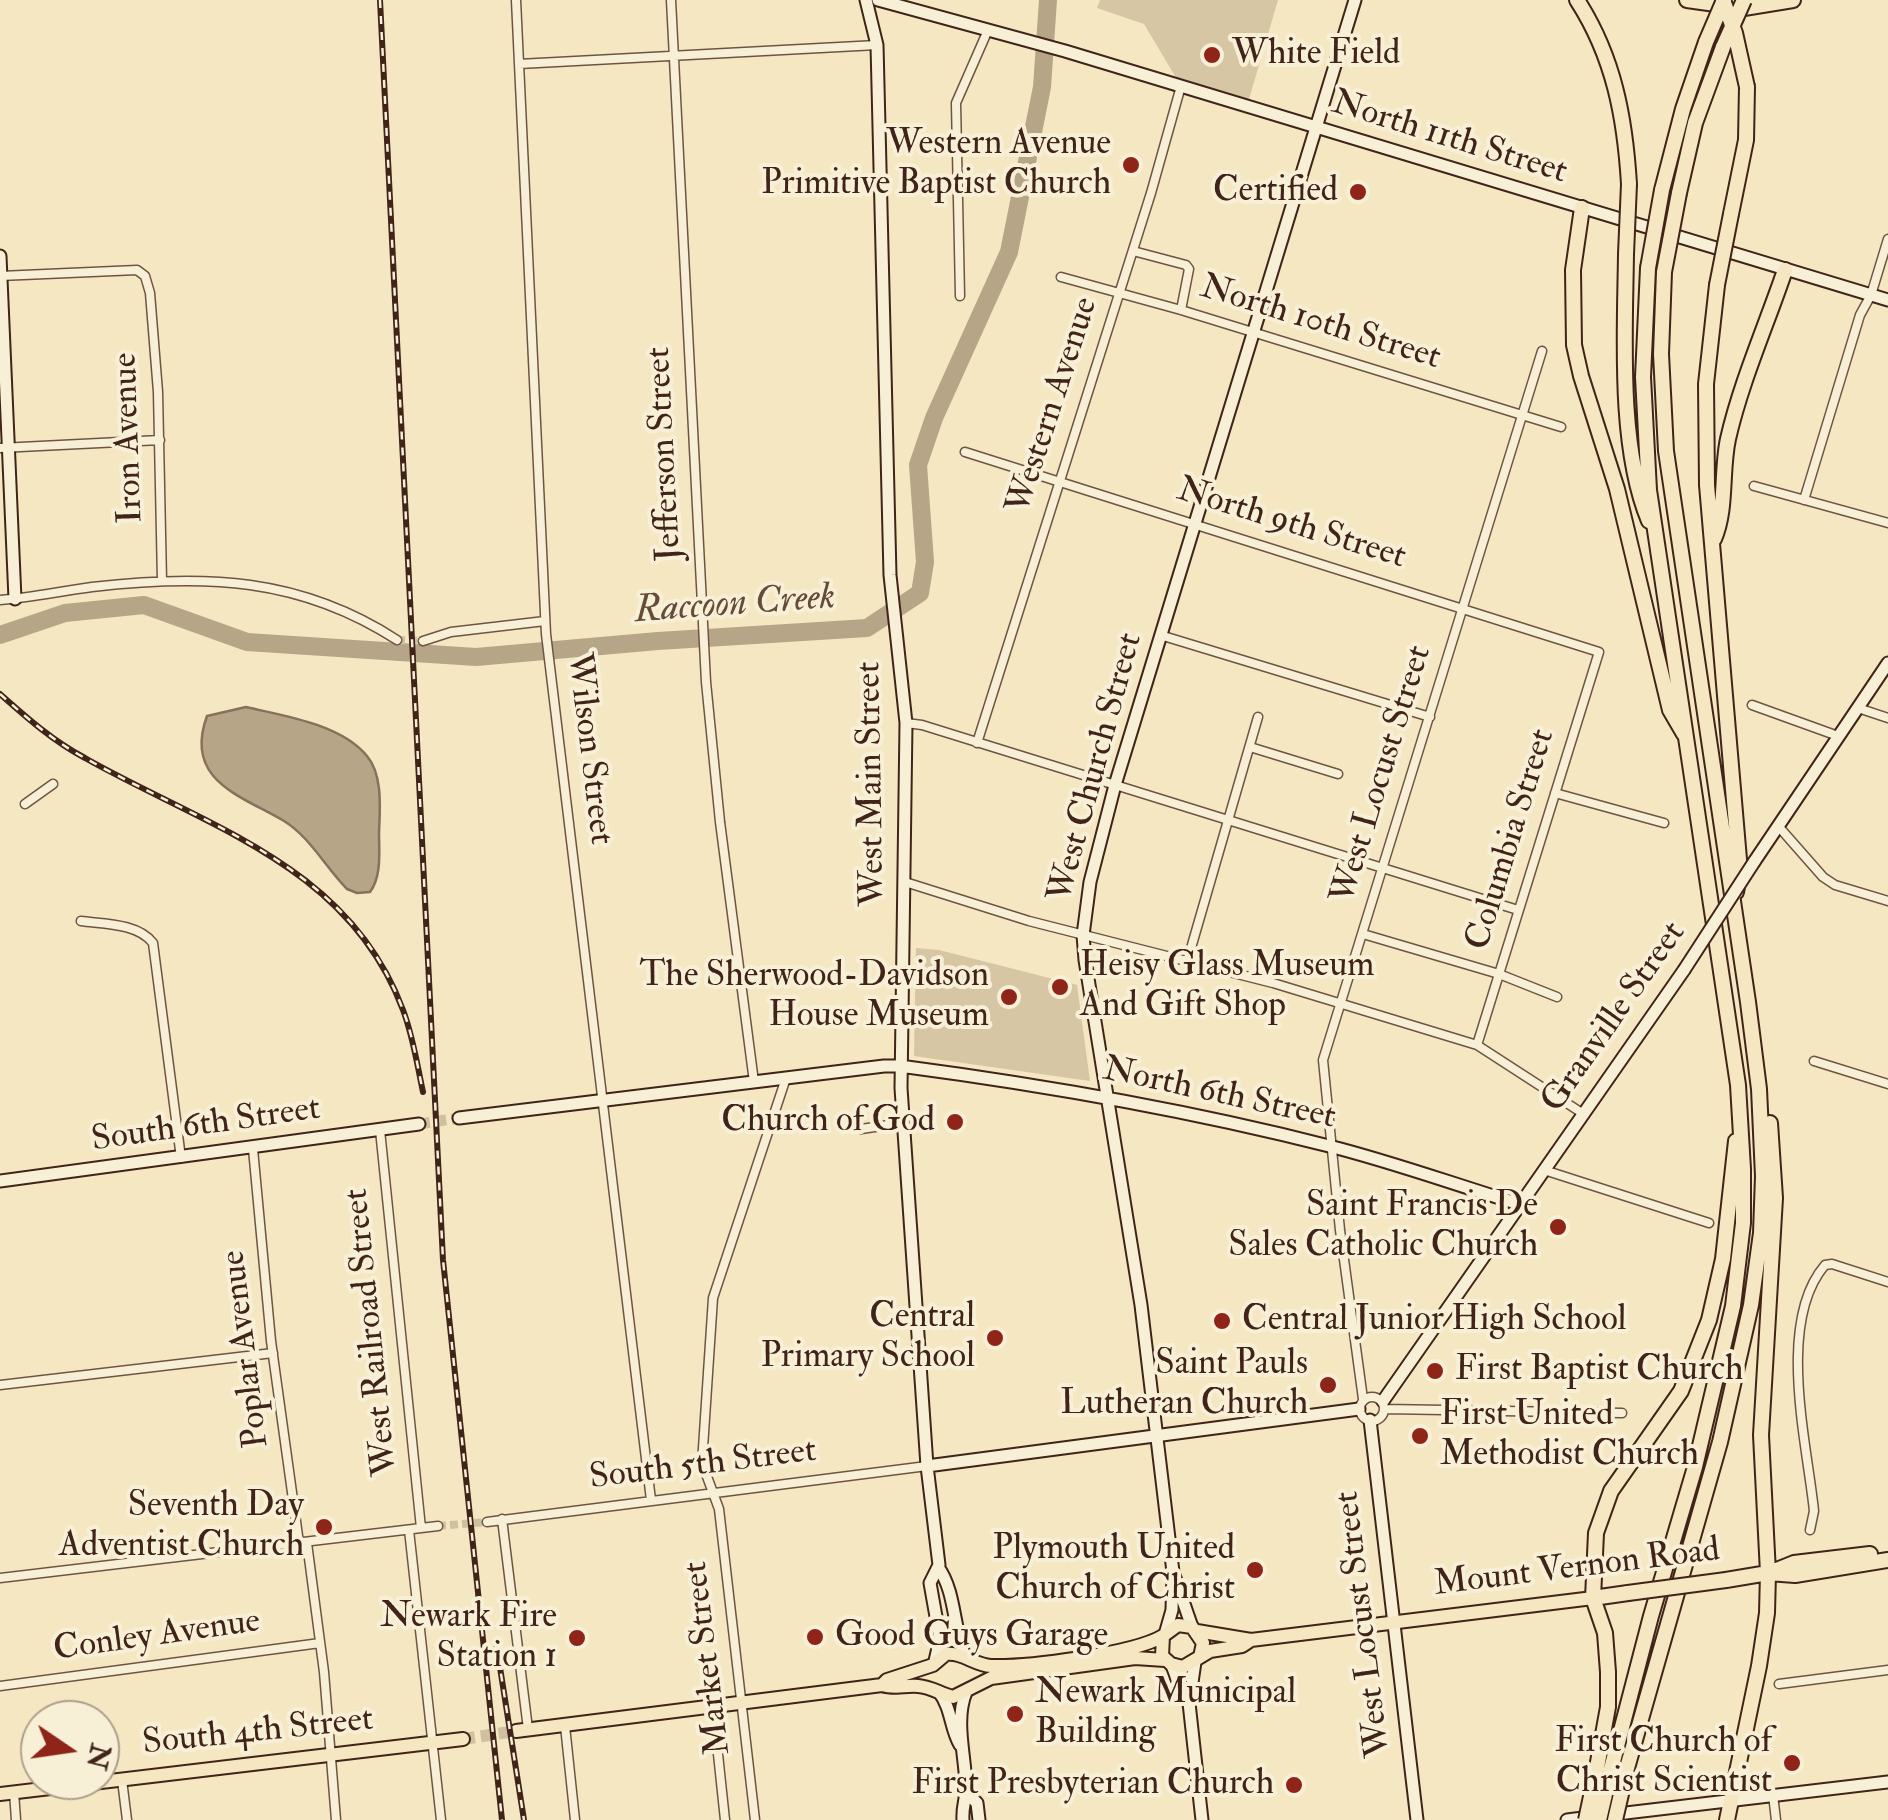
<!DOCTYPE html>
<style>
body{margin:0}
#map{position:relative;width:1888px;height:1820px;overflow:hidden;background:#f4e7c1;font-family:"IM FELL Double Pica",serif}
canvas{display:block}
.north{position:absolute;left:20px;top:1700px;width:100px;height:100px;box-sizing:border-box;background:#f8efd7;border:2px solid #af9e8b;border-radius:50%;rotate:103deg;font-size:28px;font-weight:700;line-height:40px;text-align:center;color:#412419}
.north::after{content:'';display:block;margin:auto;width:35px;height:45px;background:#8f2418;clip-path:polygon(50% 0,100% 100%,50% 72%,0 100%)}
</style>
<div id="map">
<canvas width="1888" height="1820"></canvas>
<div class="north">N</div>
</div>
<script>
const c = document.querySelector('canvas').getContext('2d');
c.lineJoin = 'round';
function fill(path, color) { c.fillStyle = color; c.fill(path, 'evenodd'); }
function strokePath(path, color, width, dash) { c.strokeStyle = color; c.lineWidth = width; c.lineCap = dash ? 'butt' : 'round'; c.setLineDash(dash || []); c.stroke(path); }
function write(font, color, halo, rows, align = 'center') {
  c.font = font + ' "IM FELL Double Pica",serif'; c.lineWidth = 8; c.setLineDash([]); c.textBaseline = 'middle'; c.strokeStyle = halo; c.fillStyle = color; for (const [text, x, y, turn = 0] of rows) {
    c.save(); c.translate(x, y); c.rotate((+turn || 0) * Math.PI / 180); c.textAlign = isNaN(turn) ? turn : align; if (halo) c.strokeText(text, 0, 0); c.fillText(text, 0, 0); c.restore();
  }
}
fill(new Path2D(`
 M1100,0H1278L1247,106L1181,86L1144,24L1097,8Z
 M916,948L939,950L1077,985L1090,1081L914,1056Z`), '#d6c6a4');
const water = new Path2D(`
 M246,707C284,716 341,724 367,756C383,775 380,809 379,832C379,851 382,876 370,892L357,893L347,889C326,868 310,837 284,821C242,796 183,781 207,716Z`);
fill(water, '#b7a588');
strokePath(water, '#88715c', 2.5);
strokePath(new Path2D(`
 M0,635L65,613L144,605L247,642L476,657L658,641L867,628L920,593L925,562L918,465L934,418L1009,252L1042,87L1048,0`), '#b7a588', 18);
strokePath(new Path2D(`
 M397,640L423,641
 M438,1526L487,1522`), '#d0c09f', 8, [8, 4]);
strokePath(new Path2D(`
 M419,1124L459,1118`), '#d0c09f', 11, [11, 5.5]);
strokePath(new Path2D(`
 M463,1739L516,1731`), '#d0c09f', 12, [12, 6]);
const street = new Path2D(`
 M516,0L546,634L651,1500
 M671,0L706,682L720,822L754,1082
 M519,64L877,45
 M1133,251L1186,265L1189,269L1181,310
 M0,276L137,270L145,276L150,293L158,392L162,581
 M1061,277L1181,310L1561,427
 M960,296L956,103L988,30
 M0,448L160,440
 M965,452L1599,652L1477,1045
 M1754,486L1888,523
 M1804,500L1860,315L1871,295L1888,239
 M0,600C31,598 61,591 92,587C204,574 300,577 397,640
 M1160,635L1430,717
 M423,641L451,632L545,621
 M1752,705L1838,736
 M1858,708L1888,718
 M906,723L922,725L1518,910
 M977,743L1151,193L1181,86
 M1250,747L1338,774
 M1555,793L1664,823
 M25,804L53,784
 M1779,827L1823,877L1835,885L1888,901
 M905,882L1029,921L1273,983L1477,1045L1582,1113
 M81,921C103,924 138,923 153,943L181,1158
 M1363,934L1499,974L1557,997
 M1187,962L1258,717
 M1814,1061L1888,1084
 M861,1129L902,1123
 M380,1130L421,1528
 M253,1149L271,1341L299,1543
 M1544,1170L1709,1223
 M0,1385L273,1353
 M1360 1409a12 12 0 1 1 24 0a12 12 0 1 1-24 0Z
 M1363,1399L1340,1230L1323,1060L1542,351
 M1385,1409L1622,1413
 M502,1519L528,1729
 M487,1522L927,1466
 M409,1530L441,1820
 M1810,1530L1814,1511C1807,1443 1776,1322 1825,1265L1832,1264L1888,1282
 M307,1543L324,1672L336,1820
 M0,1578L438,1526
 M1779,1684L1888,1670
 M0,1686L320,1643
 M713,1707L725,1820
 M565,1726L575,1820
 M122,1780L127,1820
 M14,1792L16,1820
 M1773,1795L1776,1820
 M755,1820L719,1509L702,1463L713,1298L786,1078`);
const secondary = new Path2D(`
 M866,0L877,45L890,575L906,723L901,1088L927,1466L939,1565L930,1583L940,1639L935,1661
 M878,0L1065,51L1888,300
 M0,256L15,599
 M1754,862L1888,663
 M459,1118L884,1066H900C1044,1085 1188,1110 1329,1146C1393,1162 1456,1185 1519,1204
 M0,1181L419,1124
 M1383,1401L1684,970
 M1370,1420L1417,1820
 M927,1466L1359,1409
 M938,1567C956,1592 953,1628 965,1656
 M1192,1627L1173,1572L1141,1305L1085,960L1083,935L1090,882L1115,785L1355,0
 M1166,1631L1172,1610L1173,1572
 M1195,1662L1189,1703L1202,1820
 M1171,1664C1178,1676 1178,1694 1189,1703
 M939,1692C952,1709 950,1728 960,1745
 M966,1792L977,1803L979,1820
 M1609,1815L1888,1782
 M963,1820C962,1806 966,1800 966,1789C966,1757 954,1722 966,1692
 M1567,1820L1591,1817`);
const primary = new Path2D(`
 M1197,1631L1251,1640
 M1200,1657L1203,1643L1192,1627L1178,1625L1163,1636L1162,1656L1171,1664L1183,1667L1210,1651L1242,1646L1251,1640L1593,1598
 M882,1685L887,1680L933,1665L946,1654C963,1652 974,1665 991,1666C1027,1667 1133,1654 1163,1636
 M516,1731L882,1685C895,1689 905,1685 918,1686C932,1687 940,1694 953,1697L991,1678L1135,1658L1165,1660
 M0,1794L463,1739`);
const highway = new Path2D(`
 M1577,0C1614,57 1625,118 1629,184
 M1687,0L1744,8L1793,0
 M1662,190L1683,109L1706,42
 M1679,193L1695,123L1723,47
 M1582,208L1573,270L1574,345L1581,376L1617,489L1670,710L1684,734
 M1731,214L1746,140L1747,87
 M1626,254C1625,333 1618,447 1649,521
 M1717,285L1706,384L1707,485L1740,871L1736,892
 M1714,539C1727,509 1721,471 1728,439C1741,382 1766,326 1785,270
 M1774,1571L1794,1563L1870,1554
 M1726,1580L1768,1573L1795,1575L1888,1560
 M1593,1598L1628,1593
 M1627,1768L1720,1442L1751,1305L1761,1233L1763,1176L1759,1089L1748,1002L1666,451L1661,354L1664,272
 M1596,1773L1608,1707V1672L1605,1633L1593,1598L1596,1533L1611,1491L1681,1391L1709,1320L1723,1259L1736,1141
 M1610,1773L1651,1616L1695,1467L1733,1306L1743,1223V1169L1738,1085L1649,490L1643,377L1648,268
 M1727,1820L1759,1666L1767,1613L1768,1573L1761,1435L1775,1198L1770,1123`);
strokePath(street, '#6e5543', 11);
strokePath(secondary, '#412419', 15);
strokePath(primary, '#412419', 16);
strokePath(highway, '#412419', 18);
strokePath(street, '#f8efd7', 8);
strokePath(secondary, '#f8efd7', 11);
strokePath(primary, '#f4e7c1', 12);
strokePath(highway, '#f4e7c1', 14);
const rail = new Path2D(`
 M380,0L443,1260L502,1820
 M0,694C27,718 53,741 85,758C207,827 349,865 403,1010C413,1036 417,1064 423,1092
 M496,1642L524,1820`);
strokePath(rail, '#412419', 6);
strokePath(rail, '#f8efd7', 2.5, [8]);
const secondaryBridge = new Path2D(`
 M1684,970L1754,862`);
const highwayBridge = new Path2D(`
 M1723,0L1735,33L1747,87
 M1706,42L1724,0
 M1723,47L1744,0
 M1626,254L1629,184
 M1648,268L1662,190
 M1664,272L1679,193
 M1717,285L1731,214
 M1628,1593L1726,1580
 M1586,1820L1596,1773
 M1599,1820L1610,1773
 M1615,1820L1627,1768`);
strokePath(secondaryBridge, '#412419', 15, []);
strokePath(highwayBridge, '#412419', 18, []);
strokePath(secondaryBridge, '#f8efd7', 11);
strokePath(highwayBridge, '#f4e7c1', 14);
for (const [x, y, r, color] of [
 [1212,55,10,"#8f2418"],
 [1131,165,10,"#8f2418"],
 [1358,192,10,"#8f2418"],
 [1060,987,10,"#8f2418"],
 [1009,997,10,"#8f2418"],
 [955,1122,10,"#8f2418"],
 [1558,1227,10,"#8f2418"],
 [1222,1321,10,"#8f2418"],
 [995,1338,10,"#8f2418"],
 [1435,1371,10,"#8f2418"],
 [1328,1385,10,"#8f2418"],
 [1420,1436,10,"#8f2418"],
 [324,1527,10,"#8f2418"],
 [1255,1570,10,"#8f2418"],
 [815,1637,10,"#8f2418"],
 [577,1638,10,"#8f2418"],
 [1015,1714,10,"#8f2418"],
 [1792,1763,10,"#8f2418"],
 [1294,1785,10,"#8f2418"]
]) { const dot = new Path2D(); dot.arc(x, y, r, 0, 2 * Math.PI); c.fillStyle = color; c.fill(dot); strokePath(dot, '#f8efd7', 4); }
write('35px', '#412419', '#f8efd7', [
 ["White Field",1232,55,"left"],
 ["Western Avenue",1111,145],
 ["Primitive Baptist Church",1111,185],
 ["Certified",1338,192],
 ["Heisy Glass Museum",1080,967,"left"],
 ["And Gift Shop",1080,1007,"left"],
 ["The Sherwood-Davidson",989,977],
 ["House Museum",989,1017],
 ["Church of God",935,1122],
 ["Saint Francis De",1538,1207],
 ["Sales Catholic Church",1538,1247],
 ["Central",975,1318],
 ["Primary School",975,1358],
 ["Central Junior High School",1242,1321,"left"],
 ["Saint Pauls",1308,1365],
 ["Lutheran Church",1308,1405],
 ["First Baptist Church",1455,1371,"left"],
 ["First United",1440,1416,"left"],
 ["Methodist Church",1440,1456,"left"],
 ["Seventh Day",304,1507],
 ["Adventist Church",304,1547],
 ["Plymouth United",1235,1550],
 ["Church of Christ",1235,1590],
 ["Newark Fire",557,1618],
 ["Station 1",557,1658],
 ["Good Guys Garage",835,1637,"left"],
 ["Newark Municipal",1035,1694,"left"],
 ["Building",1035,1734,"left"],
 ["First Church of",1772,1743],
 ["Christ Scientist",1772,1783],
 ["First Presbyterian Church",1274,1785]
], 'right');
write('35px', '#412419', '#f8efd7', [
 ["North 11th Street",1449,139,17],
 ["North 10th Street",1320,324,17],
 ["Western Avenue",1054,406,-72],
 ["Iron Avenue",130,438,-92],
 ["Jefferson Street",666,454,-93],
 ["North 9th Street",1291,525,17],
 ["Wilson Street",588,749,83],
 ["West Church Street",1097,768,-75],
 ["West Locust Street",1383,775,-73],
 ["West Main Street",873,784,-91],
 ["Columbia Street",1512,840,-73],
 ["Granville Street",1615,1018,-55],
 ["North 6th Street",1219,1095,12],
 ["South 6th Street",206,1126,-8],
 ["West Railroad Street",373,1332,-96],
 ["Poplar Avenue",247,1349,-97],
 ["South 5th Street",703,1466,-7],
 ["Mount Vernon Road",1577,1569,-7],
 ["West Locust Street",1365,1624,-97],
 ["Conley Avenue",157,1637,-8],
 ["Market Street",709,1658,-97],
 ["South 4th Street",258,1733,-6]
]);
write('italic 38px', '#644b3a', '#f8efd7', [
 ["Raccoon Creek",735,606,-4]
]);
</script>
